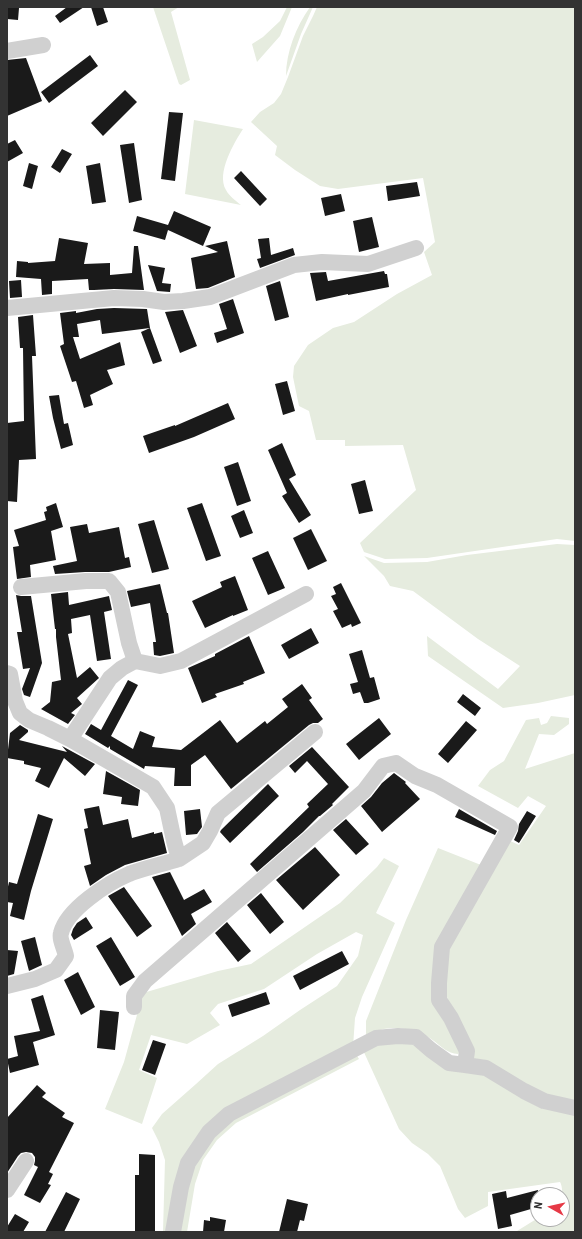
<!DOCTYPE html>
<style>
body{margin:0}
#map{position:relative;width:582px;height:1239px;overflow:hidden;background:#fff;font-family:"Roboto Condensed",sans-serif}
canvas{display:block}
.frame{position:absolute;inset:0;border:8px solid #333;pointer-events:none}
.north{position:absolute;left:530px;top:1187px;width:40px;height:40px;box-sizing:border-box;background:#fff;border:1px solid #adadad;border-radius:50%;rotate:278deg;font-size:11px;font-weight:700;line-height:16px;text-align:center;color:#333}
.north::after{content:'';display:block;margin:auto;width:14px;height:18px;background:#e63946;clip-path:polygon(50% 0,100% 100%,50% 72%,0 100%)}
</style>
<div id="map">
<canvas width="582" height="1239"></canvas>
<div class="frame"></div>
<div class="north">N</div>
</div>
<script>
const c = document.querySelector('canvas').getContext('2d');
c.lineJoin = 'round';
function fill(path, color) { c.fillStyle = color; c.fill(path, 'evenodd'); }
function strokePath(path, color, width, dash) { c.strokeStyle = color; c.lineWidth = width; c.lineCap = dash ? 'butt' : 'round'; c.setLineDash(dash || []); c.stroke(path); }
fill(new Path2D(`
 M153,7H179L171,12L190,80L181,85L179,84Z
 M287,7H292L280,36L257,62L252,44L263,37L280,21Z
 M310,7H313L301,34L286,76C286,52 296,27 310,7Z
 M317,7H575V541L557,539L427,558L385,559L364,552L360,543L416,490L403,445L345,446V440H316L309,411L299,406L293,377L294,366L308,345L333,328L354,322L397,294L432,275L424,252L435,242L423,178L338,189L320,186L295,170L275,155L277,146L251,122L260,112L274,103L281,94L288,77L303,36L313,16Z
 M194,120L243,129C234,143 216,173 226,190C229,196 236,201 241,205L185,194Z
 M557,544L575,545V695L538,703L503,708L428,656L427,636L498,689L520,666L478,639L413,591L390,586L384,576L364,556L384,563L427,562L467,555Z
 M551,716L569,718V724L554,735L539,734L525,769L575,753V1232H512L517,1231L538,1218V1219H562C562,1210 564,1188 560,1182L488,1192V1206L465,1218L458,1209L440,1166L428,1154L412,1143L399,1129L362,1048L382,1041L412,1040L463,1070L451,1009L446,994L449,941L508,840L519,845L546,806L528,796L518,808L478,786L490,770L504,761L526,720L539,718L541,725L547,723Z
 M438,848L481,865L435,966L462,1050L458,1054C447,1053 442,1047 434,1041C419,1030 398,1025 380,1030C375,1031 370,1034 366,1036V1021L406,920Z
 M384,858L399,866L376,913L395,923L362,997L355,1018L353,1047L207,1127L170,1232H163L165,1160L159,1142L152,1128L162,1114L196,1084L218,1064L263,1036L300,1010L337,986L358,956L363,935L356,932L317,954L264,989L218,1004L210,1013L220,1025L187,1044L151,1035L139,1070L157,1078L142,1124L105,1109L124,1062L143,993L218,971L251,964L340,903L377,867Z
 M356,1054L359,1059L236,1123L217,1140L203,1160L195,1184L187,1232H178L186,1184L212,1133L236,1115Z`), '#e6ecdf');
fill(new Path2D(`
 M7,7L19,8L18,20L7,19Z
 M67,7H84L60,23L55,16Z
 M91,7H103L108,22L97,26Z
 M90,55L98,66L49,103L41,92Z
 M26,58L42,101L7,116V60Z
 M125,90L137,102L103,136L91,123Z
 M169,112L183,113L175,181L161,179Z
 M15,140L23,153L7,162V144Z
 M134,143L142,200L129,203L120,145Z
 M62,149L72,154L60,173L51,167Z
 M29,163L38,166L32,189L23,186Z
 M100,163L106,202L92,204L86,166Z
 M241,171L267,199L260,206L234,178Z
 M417,182L420,196L388,201L386,186Z
 M341,194L345,211L325,216L321,198Z
 M174,211L211,227L203,246L168,230L165,240L133,231L137,216L168,225Z
 M372,217L379,247L359,252L353,221Z
 M59,238L88,243L84,264L110,263V275L132,273L134,246H138L144,290L114,289L94,290H89L88,279L52,281V294L42,295L41,279L16,277L17,261L28,262V263L55,261Z
 M269,238L271,255L293,248L295,255L260,268L257,259L261,258L258,239Z
 M227,241L235,277L208,288L196,289L191,258L218,252L205,246Z
 M148,265L165,268L162,283L171,284L170,292L157,291Z
 M384,271L385,274H387L389,287L348,295V294L316,301L310,273L326,272L328,281Z
 M21,280L22,297L10,298L9,281Z
 M280,281L289,317L275,321L266,286Z
 M233,299L244,333L217,343L214,333L227,329L219,304Z
 M114,308L147,309L150,328L102,334L100,320L77,324L79,337H73L80,359L120,342L125,365L107,370L113,384L90,395L93,405L84,408L76,381L72,382L60,346L64,344L60,313L76,311V313L97,309Z
 M183,310L197,346L180,353L165,312Z
 M33,315L36,356H32L36,459L19,460L17,502L7,501L8,459H7V423L24,421L23,348H20L18,317Z
 M150,328L162,361L153,364L141,332Z
 M287,381L295,411L283,415L275,384Z
 M59,395L64,424L68,423L73,445L61,449L53,418L49,396Z
 M228,403L235,419L194,437L149,453L143,436L175,425V426Z
 M282,443L296,475L289,479L311,515L299,523L282,496L287,493L268,450Z
 M238,462L251,501L237,506L224,467Z
 M365,480L373,511L359,514L351,484Z
 M56,503L63,527L51,531L56,560L30,565L31,577L17,579L13,547L19,546L14,530L46,520L44,512L47,511L46,507Z
 M202,503L221,556L206,561L187,508Z
 M244,510L253,533L240,538L231,516Z
 M154,520L169,569L152,573L138,524Z
 M87,524L89,533L119,527L125,558L129,557L131,567L109,572H85L55,574L53,566L77,561L70,527Z
 M311,529L327,561L308,570L293,538Z
 M268,551L285,588L268,595L252,558Z
 M235,576L248,610L233,616V615L205,628L192,601L222,587L220,582Z
 M341,583L361,623L352,627L351,624L342,628L333,611L338,609L331,596L336,594L333,587Z
 M160,584L167,613H168L174,653L160,656L154,655L153,642H156L150,603L131,607L127,591Z
 M68,592L69,605L109,596L112,610L104,612L111,659L97,661L90,615L71,619L72,633L68,634L77,678L90,667L99,678L77,698L82,704L71,713L75,715L68,724L41,709L50,702L52,682L61,680L56,637V629H55L51,594Z
 M16,595L21,596H31L42,663L30,697L24,695L22,689L30,668L23,669L17,632H22Z
 M311,628L319,643L289,659L281,645Z
 M249,636L265,673L243,682L244,684L215,694L217,697L202,703L188,668L215,656V654Z
 M362,650L370,678L374,677L380,699L368,703H364L360,692L353,694L350,684L358,682L349,654Z
 M128,680L138,685L111,736L133,749L140,731L155,737L152,747L181,750L220,720L237,743L265,721L267,724L288,707L282,699L302,684L312,698L309,700L323,719L318,723H313L309,725L231,789L205,755L191,765V786H174L175,768L145,766L144,769L110,749V746L108,748L85,734L91,724L101,730Z
 M463,694L481,708L475,716L457,702Z
 M379,718L391,734L359,760L346,744Z
 M466,721L477,730L448,763L438,754Z
 M20,725L28,730V732L19,740L67,752L62,746L95,764L85,776L64,758L49,788L35,781L41,768L24,764V761L7,758L10,733Z
 M312,747L349,787L332,804L333,805L320,816H319L303,832L257,872L250,864L309,807L307,804L328,784L307,761L295,773L289,766Z
 M106,771L140,790L138,806L121,804L122,797L103,794Z
 M394,773L406,782L405,783L420,799L382,832L361,806L371,797L382,783Z
 M268,784L279,796L230,843L220,832L221,830Z
 M99,806L103,825L128,819L132,838L154,832V834L162,832L167,853L125,865L106,875L90,886L84,866L91,864L84,829L88,828L84,809Z
 M200,809L202,827L197,834L186,835L184,811Z
 M459,809L497,831L495,835L455,817Z
 M527,811L536,816L519,843L514,840L518,831L519,824Z
 M38,814L53,819L31,891L24,920L10,916L13,903L7,902V891L9,882L17,884Z
 M346,819L369,844L356,855L333,830Z
 M315,847L340,875L303,910L276,880Z
 M170,872L184,900L204,889L212,902L191,914L196,924L182,936L152,877Z
 M124,887L152,926L137,937L108,896Z
 M261,893L284,922L270,934L247,905Z
 M86,917L93,928L74,940L71,935L73,929L77,923Z
 M227,922L251,951L238,962L215,933Z
 M35,937L42,965L29,971L21,941Z
 M111,937L135,977L120,986L96,946Z
 M7,950L18,951L14,974L7,976Z
 M342,951L349,964L300,990L293,976Z
 M78,972L95,1007L81,1015L64,980Z
 M266,992L270,1004L232,1017L228,1005Z
 M43,995L55,1035L33,1042L39,1065L10,1073L7,1059L18,1056L14,1036L40,1031L31,999Z
 M100,1010L119,1012L115,1050L97,1048Z
 M153,1040L166,1044L155,1075L142,1070Z
 M37,1085L46,1093L42,1097L65,1113L62,1117L74,1123L49,1172L53,1174L48,1184L51,1185L40,1203L24,1195L38,1167L34,1165L35,1161V1157L32,1153L26,1152L21,1153L18,1156L7,1173V1118Z
 M139,1154L155,1155V1232L135,1231V1175H139Z
 M538,1190V1207L510,1215L512,1226L498,1229L492,1194L506,1191L507,1198Z
 M66,1192L80,1199L64,1232H45Z
 M287,1199L308,1204L304,1221L300,1220L297,1232H279Z
 M15,1214L29,1222L23,1232H7V1227Z
 M210,1217L226,1220L224,1232H203L204,1220L210,1221Z`), '#1a1a1a');
strokePath(new Path2D(`
 M7,51L43,45
 M7,308L114,298L143,299L164,302L183,301L210,297L294,265L322,262L368,264L416,248
 M21,587L86,581H109L118,592L129,643L135,661
 M7,673L10,674L15,701L20,713L29,720L48,728L70,739L153,787L167,808L174,841L179,859C164,864 144,868 129,874C108,883 67,909 61,933C59,939 65,950 66,956L56,970L35,979L7,986
 M70,739L110,678L122,668L135,661L160,666L181,661L306,594
 M179,859L203,843L210,831L218,813L315,732
 M134,1007V996L145,981L364,791L383,766L396,763L415,776L437,785L510,827L442,947L439,983V1000L451,1018L467,1051L465,1065L449,1063L431,1050L416,1037L398,1036L376,1038L229,1114L209,1132L188,1163L181,1187L173,1232
 M465,1065L486,1068L524,1091L544,1101L575,1108
 M7,1190L26,1161`), '#d0d0d0', 16);
</script>
